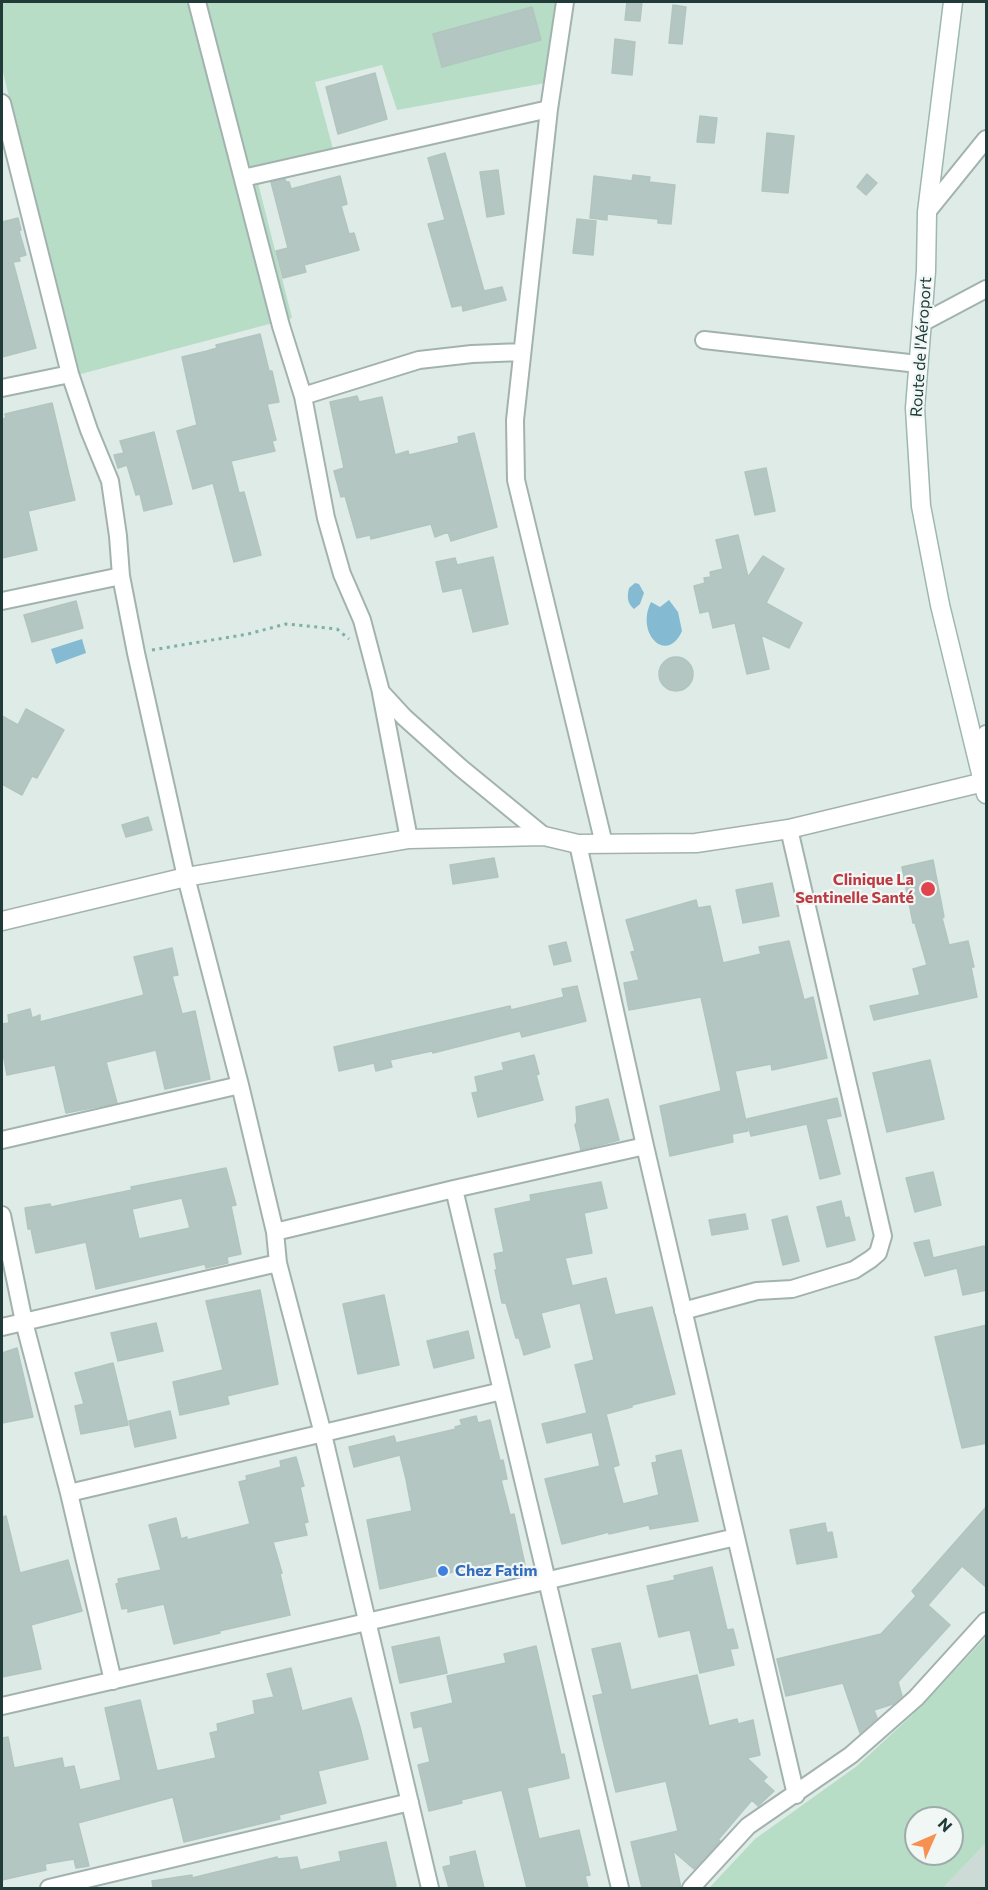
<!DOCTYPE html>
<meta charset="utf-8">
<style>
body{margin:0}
#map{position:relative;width:988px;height:1890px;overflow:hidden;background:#dfebe7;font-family:Commissioner,sans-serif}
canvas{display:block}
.frame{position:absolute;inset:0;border:3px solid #203b38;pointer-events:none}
.north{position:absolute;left:904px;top:1806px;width:60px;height:60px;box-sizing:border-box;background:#f0f7f5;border:2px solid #9daca9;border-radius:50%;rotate:45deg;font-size:16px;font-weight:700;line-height:24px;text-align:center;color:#203b38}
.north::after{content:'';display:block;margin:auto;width:21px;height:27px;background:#f79151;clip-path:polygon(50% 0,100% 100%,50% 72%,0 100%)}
</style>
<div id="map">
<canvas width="988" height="1890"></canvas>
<div class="frame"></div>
<div class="north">N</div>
</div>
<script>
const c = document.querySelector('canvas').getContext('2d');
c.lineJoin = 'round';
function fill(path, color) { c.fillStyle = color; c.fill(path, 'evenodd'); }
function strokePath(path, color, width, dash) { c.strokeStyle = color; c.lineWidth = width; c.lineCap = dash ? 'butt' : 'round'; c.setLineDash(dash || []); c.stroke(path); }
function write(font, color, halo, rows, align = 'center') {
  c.font = font + ' Commissioner,sans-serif'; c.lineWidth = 4.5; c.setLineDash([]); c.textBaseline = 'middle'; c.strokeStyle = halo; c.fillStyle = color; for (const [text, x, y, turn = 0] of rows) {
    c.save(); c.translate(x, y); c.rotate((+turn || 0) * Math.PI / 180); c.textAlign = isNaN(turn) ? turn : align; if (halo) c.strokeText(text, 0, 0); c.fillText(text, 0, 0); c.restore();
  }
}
fill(new Path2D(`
 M986,1843V1888H943Z`), '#cddbd6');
fill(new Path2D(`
 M2,2H571L562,80L397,110L382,65L315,82L336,160L257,179L292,318L77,375L2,68Z
 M986,1637V1843L943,1888L710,1887L755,1839L857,1766L922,1706ZM916,1818H952V1854H916Z`), '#b7ddc7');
fill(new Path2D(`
 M635,583L639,584L644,593L640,604L634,609C627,603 627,597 629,588Z
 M669,600L678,612L682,631C667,665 635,634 651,602L660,607Z
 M82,639L86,653L56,664L51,649Z`), '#84bbd3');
const building = new Path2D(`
 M627,2H642L640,21L625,20Z
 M673,5L686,7L682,44L669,43Z
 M532,7L541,40L442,67L433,34Z
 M615,39L635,42L632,75L612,73Z
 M375,73L387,119L338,134L326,87Z
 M700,116L717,118L714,143L697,142Z
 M767,133L794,136L788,193L762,191Z
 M445,153L484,291L502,287L506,300L463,311L462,305L452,307L428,224L445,220L428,158Z
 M498,170L504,214L487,217L480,172Z
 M867,174L877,183L866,195L857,187Z
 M633,175L650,177L649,182L675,185L671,224L658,223V219L607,214V220L590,218L594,176L632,181Z
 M340,176L347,204L341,206L349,234L354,233L359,250L304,265L306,272L283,278L276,251L288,248L271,182L285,179L286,182H289L291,189Z
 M18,218L21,230L19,231L26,255L19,257L20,261L13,262L36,348L2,357V222Z
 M577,219L596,221L593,255L573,253Z
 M260,334L269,371H272L279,402L267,404L276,440L272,441L275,451L231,461L239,493L244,492L261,555L234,562L213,483L193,489L177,431L197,425L182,357L207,351L217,348L216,345Z
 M357,396L359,402L382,397L395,455L408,451L409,455L459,443L458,437L474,433L497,527L451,541L448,532L435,537L431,524L371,539L370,535L357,538L345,496L341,497L334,471L344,468L330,402Z
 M52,403L75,500L28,511L37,550L2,558V419L6,418L5,414Z
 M154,432L172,504L144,511L140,494L136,495L127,465L118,468L114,455L124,453L120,441Z
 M766,468L775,511L755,515L745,472Z
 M738,535L748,577L763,556L784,569L766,603L802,623L789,648L761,635L769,669L747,674L735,623L713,628L709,611L700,613L694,586L705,583L704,578L711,577L710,572L723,569L716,540Z
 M493,557L508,624L473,632L462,588L443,592L436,562L455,558L457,565Z
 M76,601L83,628L32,642L24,615Z
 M659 674a17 17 0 1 1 34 0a17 17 0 1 1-34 0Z
 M26,709L64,730L37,778L32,776L22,795L2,784V716L18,725Z
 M148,817L152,830L126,837L122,825Z
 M494,858L498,877L453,884L450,865Z
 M933,860L944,917L942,918L949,945L968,941L974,967H971L977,997L874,1020L870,1006L920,995L913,969L927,965L915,923H913L902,867Z
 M772,883L779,916L743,923L736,890Z
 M696,900L698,908L710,906L723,963L761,954L759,947L789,941L804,1000L813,997L827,1058L772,1070L771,1064L735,1071L748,1131L732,1134L733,1142L670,1156L660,1106L721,1091L720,1085L701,997L629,1010L624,983L639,980L631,952L635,951L626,920Z
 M566,942L571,961L554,965L549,946Z
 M172,948L178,975L172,976L182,1014L195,1011L210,1079L165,1089L156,1050L106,1062L117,1103L66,1113L55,1065L7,1075L2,1048V1024L9,1023L8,1015L30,1009L32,1018L40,1015V1022L144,995L134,957Z
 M577,986L586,1021L522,1037L520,1031L433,1053L432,1051L390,1060L392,1067L376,1071L374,1063L339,1071L334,1047L510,1006L511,1010L564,997L562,989Z
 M534,1055L539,1074L536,1075L543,1100L478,1117L472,1093L478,1092L475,1077L504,1070L502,1063Z
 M930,1060L944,1119L887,1132L873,1073Z
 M837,1098L841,1116L826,1119L840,1174L820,1179L807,1124L751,1136L747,1119Z
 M608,1099L619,1140L581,1150L575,1125L577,1122L576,1107Z
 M226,1168L236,1205L231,1206L241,1254L227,1257L228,1263L206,1268L205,1264L96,1289L86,1242L36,1253L31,1229H28L25,1208L50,1204L51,1207L74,1202L132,1190L131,1187ZM182,1198L190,1228L139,1239L132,1209Z
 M933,1172L941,1205L915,1212L906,1178Z
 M601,1182L607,1208L584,1213L592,1253L565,1258L572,1286L606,1278L615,1315L652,1307L675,1394L632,1405V1407L606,1414L619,1465L613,1467L623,1504L659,1495L652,1463L657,1462L656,1456L681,1450L698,1521L650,1529L649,1525L609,1534V1532L562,1544L545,1479L600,1466L592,1432L547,1443L542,1424L587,1413L575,1365L594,1360L580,1303L541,1313L550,1347L524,1355L519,1338H516L506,1303H502L495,1270H497L494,1254L504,1252L495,1209L531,1201L530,1195Z
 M841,1201L845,1218L849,1217L855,1240L827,1247L817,1207Z
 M745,1214L748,1229L712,1235L709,1220Z
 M787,1216L799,1261L783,1265L772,1220Z
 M929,1240L933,1258L984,1246L987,1254V1290L963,1295L957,1268L925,1276L914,1243Z
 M260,1290L278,1384L227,1396L229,1404L180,1415L173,1382L223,1370L206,1301Z
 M384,1295L399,1365L358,1374L343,1304Z
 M156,1323L163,1351L118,1361L111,1333Z
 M987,1325V1443L962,1448L935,1337Z
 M468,1331L474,1358L434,1368L427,1341Z
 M17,1348L33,1417L2,1423V1353Z
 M113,1363L128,1425L81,1434L75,1406L84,1404L75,1373Z
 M170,1411L176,1438L135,1447L129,1421Z
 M476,1416L478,1423L490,1420L500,1461L503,1460L507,1479L501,1480L510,1515L514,1514L525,1565L498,1571L496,1562L380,1589L367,1520L412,1511L406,1479L400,1455L354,1467L349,1447L394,1436L396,1443L456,1429L455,1427L462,1425L460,1420Z
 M296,1457L304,1486L300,1487L308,1522L304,1523L307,1535L273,1542L282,1573L280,1574L290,1615L219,1631L220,1633L174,1644L164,1604L128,1612V1608L122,1609L116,1584L119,1583L118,1579L161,1570L149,1525L176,1518L181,1539L187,1537V1540L250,1524L239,1482L247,1480L246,1476L281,1467L280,1461Z
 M987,1506V1588L962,1566L928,1605L950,1625L898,1682L902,1696L893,1704L874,1710L877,1718L860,1733L843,1683L786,1696L777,1659L881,1634L916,1596L912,1591Z
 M6,1516L20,1573L68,1560L82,1611L31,1625L41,1669L2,1677V1517Z
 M825,1523L827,1533L832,1532L837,1557L797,1564L790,1530Z
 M712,1567L727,1630L733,1629L738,1648L730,1649L734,1665L700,1673L690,1630L659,1637L647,1586L675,1580L674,1576Z
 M439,1637L447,1673L400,1683L392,1647Z
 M620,1643L631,1690L697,1675L709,1726L737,1719L738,1724L753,1720L760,1755L747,1758L767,1777L763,1781L774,1791L758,1806L752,1800L718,1840L720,1841L694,1869L673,1851L681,1888H642L631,1842L678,1831L666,1781L616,1792L604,1744L593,1696L603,1694L592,1649Z
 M536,1646L561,1755L564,1754L569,1778L527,1788L539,1839L579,1830L590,1875L585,1876L588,1888H527L502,1790L461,1800L462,1803L429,1811L418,1765L430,1762L422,1726L414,1728L411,1713L453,1703L447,1676L506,1663L504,1654Z
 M291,1668L302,1711L351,1698L360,1727L368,1759L318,1771L326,1803L279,1815L280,1819L184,1842L173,1797L78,1823L89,1866L76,1868L74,1859L45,1864L46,1870L2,1880V1738L8,1737L14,1768L62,1758L64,1768L74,1766L80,1790L121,1780L105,1708L140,1700L157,1771L216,1758L210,1733L218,1731L217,1724L255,1714L253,1701L274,1697L267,1674Z
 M386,1842L396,1886L383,1888H153L152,1881L192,1875V1878L277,1857L278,1859L297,1857L300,1870L341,1861L339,1852Z
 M475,1851L484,1888H449L443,1867L451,1865L450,1857Z`);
fill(building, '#b4c6c1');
strokePath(building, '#b1c5bf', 1.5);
const minor = new Path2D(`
 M197,2L281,326L303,396L326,518L342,574L362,620L381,692L404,717L461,768L544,836
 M565,2L549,109L515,420L516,480L604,844
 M2,103L70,374L89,430L110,481L118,536L121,576L136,653L186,877L240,1085L275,1232L278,1263L323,1434L430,1888
 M243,178L549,109
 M927,212L986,139
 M922,323L986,289
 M704,340L918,364
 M2,388L70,374
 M303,396L419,360L472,354L522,352
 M2,601L121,576
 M381,693L409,839
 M977,751L986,734
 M578,844L645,1146L796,1795
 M2,1140L240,1085
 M454,1189L620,1888
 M2,1215L24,1322L69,1493L113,1681
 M275,1232L454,1189L645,1146
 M683,1311L757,1291L792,1289L854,1270L871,1259L878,1253L883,1236L789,829
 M2,1327L278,1263
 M69,1493L502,1391
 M2,1706L736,1537
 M49,1888L410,1802
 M691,1888L748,1826L851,1755L916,1698L986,1621`);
const tertiary = new Path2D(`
 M2,921L186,877L409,839L544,836L578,844L696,843L789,829L984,782`);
const secondary = new Path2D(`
 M953,2L927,212L926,271L915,408L921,506L940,605L986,794`);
strokePath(minor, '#a2b3af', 20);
strokePath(tertiary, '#a2b3af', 21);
strokePath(secondary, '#9eb7b1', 21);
strokePath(new Path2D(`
 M152,650L248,634L286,624L337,629L349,639`), '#7eb0a7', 3, [3, 4.5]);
strokePath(minor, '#fff', 16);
strokePath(tertiary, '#fff', 18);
strokePath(secondary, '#fff', 18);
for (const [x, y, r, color] of [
 [928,889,8,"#e0444e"],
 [443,1571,6,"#3f7fe0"]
]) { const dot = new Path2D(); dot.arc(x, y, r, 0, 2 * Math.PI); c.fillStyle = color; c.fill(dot); strokePath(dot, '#f0f7f5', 2); }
write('16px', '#203b38', '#f0f7f5', [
 ["Route de l'Aéroport",921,347,-86]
]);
write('bold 16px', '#be3a42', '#f0f7f5', [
 ["Clinique La",914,880],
 ["Sentinelle Santé",914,898]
], 'right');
write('bold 16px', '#366cbe', '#f0f7f5', [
 ["Chez Fatim",455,1571]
], 'left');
</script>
